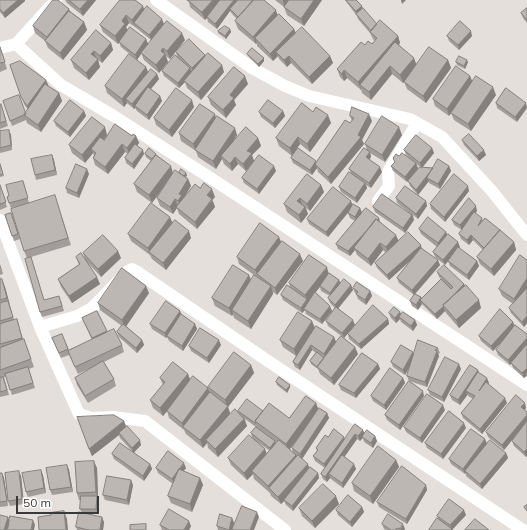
<!DOCTYPE html>
<style>
body{margin:0}
#map{position:relative;width:527px;height:530px;overflow:hidden;background:#e5dfdb;font-family:Mulish,sans-serif}
canvas{display:block}
.scale{position:absolute;left:16px;top:496px;width:83px;height:18px;box-sizing:border-box;border:2px solid #3b3937;border-top:0;padding-left:5px;font-size:12px;line-height:14px;white-space:nowrap;color:#3b3937;-webkit-text-stroke:3px #fff;paint-order:stroke}
</style>
<div id="map">
<canvas width="527" height="530"></canvas>
<div class="scale">50 m</div>
</div>
<script>
const c = document.querySelector('canvas').getContext('2d');
c.lineJoin = 'round';
function strokePath(path, color, width, dash) { c.strokeStyle = color; c.lineWidth = width; c.lineCap = dash ? 'butt' : 'round'; c.setLineDash(dash || []); c.stroke(path); }
function fill(path, color) { c.fillStyle = color; c.fill(path, 'evenodd'); }
strokePath(new Path2D(`
 M156,0L252,68L285,86L309,96L410,119L442,137L491,190L527,235
 M16,44L61,85L112,115L206,175L527,385
 M0,48L16,44L56,0
 M378,201L389,186L388,172L417,123
 M0,220L40,327L79,414L91,418L113,417L145,421L285,530
 M40,327L77,316L92,308L127,272L132,269L136,271L268,361L523,530`), '#fff', 12);
fill(new Path2D(`
 M0,0L25,1L5,18L0,12Z
 M65,0H96L83,16L67,3Z
 M186,0H264L278,15L294,29L296,33L330,56L333,63L312,84L291,63L287,67L279,59L278,56L273,61L257,46V43L256,44L238,29L235,21L237,19L232,14L230,11L217,29L208,22L207,18L205,20L190,7L189,2Z
 M275,0H322L304,26L287,15L284,7Z
 M345,0H356L362,8L377,24L398,36L400,43L399,45L416,64L448,60L451,68L426,103L407,89L404,82L406,80L403,83L392,74L371,100L362,93L361,89V90L347,78L344,81L340,77L337,69L365,45L372,44L375,41L373,39L370,33L358,19L357,16Z
 M527,8V23L523,18L521,13Z
 M144,10L151,40L135,27L129,23L126,27L127,31L146,39L148,44L185,40L170,59L166,56L168,62L159,73L144,60L141,53L137,60L121,47L119,42L118,44L103,32L100,25Z
 M70,11L84,22L87,30L63,60L48,48L45,41L35,33L33,26Z
 M230,29L231,32L226,39L218,33V31Z
 M447,36H472L459,50L449,41Z
 M111,43L113,50L102,63L96,58L100,67L89,80L74,68L71,60Z
 M0,47L7,69L0,72Z
 M176,52L205,56L224,72L201,100L187,88L185,82L179,88L164,76L162,71L177,57Z
 M247,54L264,61L259,67L248,56Z
 M456,62H468L465,69L457,65Z
 M10,65L48,86L59,93L62,101L41,132L27,123L26,120L12,126L3,101L26,114L28,110L24,104Z
 M146,67L148,72L157,74L159,79L151,89L160,96L162,101L149,120L137,111L135,108L134,109L128,104L127,103L124,107L107,93L105,86Z
 M470,76L472,82L496,95L471,131L454,120L451,113L449,116L435,106L433,99Z
 M248,84L234,100L236,105L226,118L211,105L208,97Z
 M506,88L517,122L497,108L496,103Z
 M1,104L8,126L0,129V105Z
 M194,107L172,137L156,125L154,118Z
 M84,111L86,116L70,137L56,126L54,121Z
 M283,111L285,116L275,128L261,117L259,112Z
 M313,112L331,123L310,152L300,144L292,156L279,146L276,138Z
 M350,116L372,121L362,140L364,144L331,184L318,172L317,168L312,175L293,163L291,158L317,162L352,121Z
 M216,118L237,135L233,142L258,138L261,146L252,155L254,161L246,171L238,164L232,171L224,164L222,159L216,169L198,157L196,151L181,141L179,133Z
 M0,131L11,135L12,150L0,153Z
 M107,135L136,136L139,143L137,145L144,154L134,169L126,163L125,158L128,154L125,152L108,174L95,165L93,158L94,156L93,153L85,163L72,153L69,145Z
 M402,135L385,162L370,153L371,157L369,160L382,172L371,188L366,185L367,188L357,203L341,192L339,187L351,173L349,169L367,150L365,144Z
 M462,140L486,155L479,161L464,145Z
 M432,148L434,153L422,167L433,168L449,166L451,171L440,189L429,183V181L418,195L410,186L408,181L420,167L406,155L404,150Z
 M145,154L157,155L173,173H179L187,175L186,177L188,179L191,186L185,196L200,188L215,197L212,199L215,207L197,229L179,214L177,208L173,214L160,206L157,198L171,177L152,203L137,192L134,184L151,161L146,157Z
 M52,155L54,160L57,175L36,180L35,175Z
 M399,156L418,168L407,182L393,171L391,166L395,162L393,158Z
 M0,164L4,176L0,177Z
 M276,171L259,194L244,183L242,178Z
 M89,174L79,198L67,193L66,188Z
 M23,181L29,203L57,202L71,245L31,257L44,300L61,301L64,311L42,317L40,312L27,258L24,251L29,203L11,208L7,197L9,196Z
 M0,185L7,207L0,210Z
 M321,185L324,192L310,211L306,208L308,214L301,223L287,212L284,204Z
 M469,191L445,222L431,209L430,204Z
 M396,198L426,201L427,206L418,219L413,215L414,220L405,233L375,212L373,207L411,214L397,203Z
 M352,205L360,208L362,213L379,218L380,222L398,241L422,248L440,265L415,294L421,297L422,299L441,279L439,277L437,272L464,284L465,286L481,308L459,328L446,313L445,311L437,319L422,304L418,310L412,306L410,301L414,295L399,283L397,278L412,259L389,280L377,268L375,263L386,253L383,250L371,266L357,255L355,250L350,256L338,249L336,244L355,221L350,218L348,213L328,237L309,224L307,219Z
 M477,211L475,213L483,220L514,242L516,250L494,276L480,264L477,257L483,250L473,240L469,245L461,239L459,234L462,230L454,225L452,220Z
 M11,213L20,239L14,241L5,215Z
 M173,223L191,238L166,270L152,259L150,255L131,241L128,234Z
 M419,229L446,232L447,235L460,247L459,248L477,261L479,266L469,280L450,266L448,261L445,265L435,257L433,252L437,247L421,234Z
 M281,242L303,261L277,295L273,292V294L251,329L234,318L233,314L232,316L215,306L212,298L251,280L258,278L239,264L237,257Z
 M83,253L121,258L101,277L88,263L100,284L72,303L61,287L58,279L79,265L76,257L85,259Z
 M527,260V323L524,327L511,313L509,308L513,304L502,296L499,289Z
 M0,264L3,274L0,275Z
 M329,273L339,280L340,283L351,285L353,290L338,308L355,325L344,338L328,326L326,321L335,308L330,303L328,298L330,296L321,291L320,287L315,293L332,311L322,324L306,314L305,310L302,313L283,300L281,295L290,287L289,283Z
 M0,276L1,280L5,287L14,320L17,319L23,339H24L34,367L29,369L35,388L12,395L6,377H4L9,395L0,397Z
 M353,288L370,291L372,296L366,305L358,299L356,294L355,293Z
 M149,293L126,326L142,340L144,345L137,353L119,337L117,332L122,326L100,310L98,303Z
 M97,311L107,332L122,345L124,352L104,362L114,379L116,386L88,403L77,385L75,378L93,367L78,374L69,355L61,358L52,338L62,334L69,350L92,340L82,318Z
 M180,311L181,315L195,324L197,329L183,351L169,341L167,337L166,338L152,329L150,324Z
 M400,312L401,315L415,320L417,325L413,331L401,322L400,319L396,323L391,318L389,313Z
 M388,319L389,324L361,349L349,339L348,334Z
 M513,322L514,326L527,334V375L524,378L513,368L511,363L510,365L498,355L496,350L507,335L493,351L481,341L479,336Z
 M314,327L334,337L336,342L358,354L334,385L320,374L318,369L311,364L310,361L316,353L312,350L300,370L295,367L293,362L296,356L283,347L280,340Z
 M221,345L209,363L191,351L189,346Z
 M438,348L440,353L438,354L439,356L427,387L409,381L407,376L411,365L405,375L393,367L391,362L413,352L414,354Z
 M378,364L380,369L356,398L341,390L339,385Z
 M251,365L254,373L228,407L230,413L227,418L239,414L238,411H263L289,418L316,403L318,409L327,413L329,418L302,459L309,468L318,473L319,478L293,511L286,505L284,501L281,504L271,496L270,493L254,479L253,474L247,480L231,465L228,458L252,437L251,433L256,427L245,419L247,426L218,457L208,448L207,443L203,448L186,434L184,430L169,418L167,411L163,416L153,408L150,400L163,385L160,378L188,374L190,380L208,388L210,393L208,387ZM263,432L277,443L276,444ZM303,432L292,448L293,453L290,449ZM256,441L270,451L267,454L265,449Z
 M461,369L444,402L430,395L428,390Z
 M479,373L489,383L488,384L507,403L482,434L463,418L461,413L473,399L468,396V394L460,405L452,400L450,395Z
 M403,378L405,383L386,410L373,401L371,396Z
 M276,382L290,387L287,393L277,385Z
 M424,396L400,430L387,420L385,415Z
 M526,408L525,410L527,412V456L526,457L514,446L512,441L520,430L504,450L488,437L486,432Z
 M445,410L422,443L406,432L404,427Z
 M77,417L124,421L126,427L141,445L134,453L150,464L152,469L144,481L114,459L112,454L132,451L120,438L119,435L92,456Z
 M466,428L443,459L427,448L425,443Z
 M363,430L364,434L375,436L377,441L373,448L364,442L363,438L360,441L357,439L344,457L356,469L343,488L331,479L330,478L327,482L323,479L321,474L325,468L315,461L313,456L317,451L316,448L328,437L345,439Z
 M485,439L487,444L506,453L508,458L482,489L466,476V473L465,474L451,464L449,459Z
 M396,460L399,467L373,504L354,491L352,483Z
 M67,465L69,470L73,492L52,495L50,490Z
 M97,468L98,499V514H88L104,522L103,530H77L76,527L82,513L80,509L81,500H79L77,493Z
 M156,468H186L183,471L200,478L203,485L192,512L171,503L168,496L173,484L158,473Z
 M0,473H2L4,478L8,506L0,507Z
 M43,475L46,493L28,497L26,492Z
 M21,476L24,504L10,506L8,501Z
 M133,485L129,505L105,500L103,495Z
 M426,485L427,490L407,524L379,507L377,502Z
 M339,504L315,528L302,516L299,508Z
 M362,507L364,512L352,527L338,515L336,510Z
 M466,515L452,530V529V530H429L438,518L437,516Z
 M232,518L234,523L232,530H218L217,526Z
 M382,524L405,529L404,530H386L384,529Z
 M160,525L191,526L189,530H162Z`), '#a29d9a');
fill(new Path2D(`
 M18,0H25V1L5,18L3,13Z
 M88,0H96L83,16L80,9Z
 M213,0H222L205,20L202,12Z
 M234,0H239L230,9V11L217,29L215,24Z
 M283,0H292L285,8L283,1Z
 M314,0H322L304,26L301,19Z
 M401,0H406L402,4Z
 M143,6L146,14L134,23L135,27L132,20Z
 M362,6L363,11L357,14L356,11Z
 M69,9L72,16L49,44L47,37Z
 M276,10L278,17L255,38L257,43L256,44L253,37Z
 M126,15L129,23L126,27L128,31L118,44L115,36L122,21Z
 M162,19L164,24L151,40L149,35Z
 M84,22L87,30L63,60L60,53Z
 M230,29L231,32L226,39L225,36Z
 M294,29L297,37L276,52L278,56L273,61L270,54Z
 M471,31L472,36L459,50L458,45Z
 M182,33L185,40L170,59L167,51Z
 M398,36L400,43L362,87L360,85L361,89V90L358,82Z
 M146,39L148,44L137,60L135,55Z
 M111,43L113,50L102,63L100,56Z
 M163,48L168,62L159,73L156,65L161,51Z
 M94,51L96,58L91,54Z
 M205,55L207,60L194,73L192,68Z
 M289,56L291,63L287,67L284,60Z
 M330,56L333,63L312,84L309,77Z
 M264,58V61L259,67L258,64Z
 M414,58L417,66L403,83L400,75Z
 M98,59L100,67L89,80L86,73Z
 M448,60L451,68L426,103L423,96Z
 M467,60L468,62L465,69L464,66Z
 M222,65L224,72L201,100L198,92Z
 M390,66L392,74L371,100L369,92Z
 M146,67L149,75L126,99L127,103L124,107L122,99Z
 M190,68L192,73L184,81L185,82L179,88L178,83Z
 M344,70L347,78L344,81L342,74Z
 M157,74L159,79L136,107L135,106V108L134,109L132,104Z
 M245,76L248,84L234,100L236,105L226,118L223,110L230,95Z
 M470,76L473,83L449,116L447,109Z
 M46,80L49,87L30,113L27,106Z
 M493,87L496,95L471,131L468,124Z
 M59,93L62,101L41,132L38,125Z
 M160,96L162,101L149,120L147,115Z
 M192,100L194,107L172,137L169,130Z
 M526,103L527,108L517,122L515,117Z
 M84,111L86,116L70,137L68,132Z
 M283,111L285,116L275,128L273,123Z
 M215,114L217,122L195,150L196,151L193,144Z
 M369,114L372,121L362,140L364,144L331,184L328,177L358,135Z
 M328,115L331,123L310,152L307,144Z
 M105,127L107,135L94,151L91,149L93,153L85,163L82,155Z
 M399,127L402,135L385,162L382,155Z
 M235,128L237,135L223,158L221,156L222,159L216,169L213,161Z
 M9,130L11,135L12,150L11,145Z
 M136,136L139,143L130,156L127,148Z
 M298,137L300,144L292,156L290,148Z
 M258,138L261,146L252,155L254,161L246,171L243,164L247,151Z
 M122,144L125,152L108,174L105,167Z
 M432,148L434,153L422,168L420,163Z
 M143,150L144,154L134,169L132,164Z
 M484,150L486,155L479,161L477,156Z
 M370,152L371,157L368,162L366,157Z
 M52,155L54,160L57,175L55,170Z
 M235,157L238,164L232,171L230,164Z
 M316,161L318,166L315,164L317,168L312,175L310,170Z
 M416,163L418,168L407,182L405,177Z
 M171,166L173,173L152,203L149,195Z
 M274,166L276,171L259,194L257,189Z
 M449,166L451,171L440,189L438,184Z
 M380,167L382,172L371,188L369,183Z
 M433,168L434,172L427,178L429,181L418,195L416,190Z
 M87,169L89,174L79,198L77,193Z
 M186,173L187,175L184,180L183,177Z
 M188,179L191,186L183,199L181,209L178,201L179,194Z
 M365,183L367,188L357,203L355,198Z
 M321,185L324,192L310,211L307,204Z
 M468,186L469,191L445,222L444,217Z
 M212,189L215,197L210,203L207,195Z
 M300,198L302,205L297,201Z
 M175,199L178,207H176L177,208L173,214L170,207Z
 M212,199L215,207L197,229L195,222Z
 M351,201L353,206L328,237L326,232Z
 M426,201L427,206L418,219L416,214Z
 M476,206L477,211L462,230L460,225Z
 M305,207L308,214L301,223L299,215Z
 M360,208L362,213L357,222L355,217Z
 M412,215L414,220L405,233L403,228Z
 M170,217L173,224L149,252L150,255L148,248Z
 M379,218L380,223L354,248L355,250L350,256L348,251Z
 M189,231L191,238L166,270L163,263Z
 M446,232L448,237L439,248L438,243Z
 M396,235L399,242L389,255L386,247Z
 M471,235L473,240L469,245L467,240Z
 M279,237L282,244L257,274L255,270Z
 M458,242L460,247L445,265L443,260Z
 M514,242L516,250L494,276L491,269Z
 M380,243L383,250L371,266L368,259Z
 M421,245L422,250L389,280L387,275Z
 M118,251L121,258L101,277L98,269Z
 M300,254L303,261L277,295L275,288Z
 M438,260L440,265L414,295L412,290Z
 M477,261L479,266L469,280L467,275Z
 M0,264V265L3,274L0,267Z
 M327,267L329,275L308,302L309,304L304,309L305,310L302,313L301,308L307,300L305,295Z
 M249,275L252,282L232,310L233,314L232,316L229,308Z
 M97,277L100,284L72,303L69,296Z
 M527,278V290L517,306L514,299Z
 M2,279L5,287L10,305L7,298Z
 M339,280L341,285L332,298L330,293Z
 M464,284L466,289L444,306Z
 M351,285L353,290L337,310L335,305Z
 M146,286L149,293L125,328L122,320Z
 M271,286L273,294L251,329L248,321Z
 M370,291L372,296L366,305L365,300Z
 M421,297L423,302L420,300L422,304L418,310L416,305Z
 M479,300L481,308L459,328L456,320Z
 M330,306L332,311L322,324L320,319Z
 M443,306L445,311L437,319L435,314Z
 M180,311L182,316L167,336V337L166,338L165,333Z
 M400,312L402,317H399L400,319L396,323L395,318Z
 M527,316V323L524,327L522,322Z
 M388,319L389,324L361,349L359,344Z
 M353,320L355,325L344,338L342,333Z
 M415,320L417,325L413,331L411,326Z
 M312,321L315,328L296,356L294,349Z
 M513,322L515,327L493,351L491,346Z
 M195,324L197,329L183,351L182,346Z
 M334,337L336,342L326,359L324,354Z
 M527,338V345L510,365L508,360Z
 M142,340L144,345L137,353L136,348Z
 M219,340L221,345L209,363L207,358Z
 M311,345L312,350L300,370L298,365Z
 M355,347L358,354L334,385L331,378Z
 M437,351L439,356L427,387L425,382Z
 M413,352L415,357L405,375L403,370Z
 M378,364L380,369L356,398L354,393Z
 M459,364L461,369L444,402L442,397Z
 M251,365L254,373L228,407L230,413L207,442L206,440L207,443L203,448L200,440L227,406L225,400Z
 M527,368V373H526L527,375L524,378L522,373Z
 M478,370L480,375L466,391L468,394L460,405L458,400Z
 M188,374L191,382L163,416L160,408Z
 M403,378L405,383L386,410L384,405Z
 M487,378L489,383L481,396L479,391Z
 M290,385V387L287,393L286,390Z
 M208,388L211,396L183,427L182,423Z
 M423,391L424,396L400,430L399,425Z
 M505,398L507,403L482,434L480,429Z
 M316,403L319,411L288,451L286,444Z
 M525,403L526,408L523,412L521,407Z
 M443,405L445,410L422,443L420,438Z
 M327,413L329,418L302,459L300,454Z
 M527,415V422L504,450L502,445Z
 M244,419L247,426L218,457L215,449Z
 M124,421L127,429L119,433V435L92,456L89,449Z
 M464,423L466,428L443,459L441,454Z
 M363,430L365,435L360,441L358,436Z
 M355,434L357,439L331,476L329,474L330,478L327,482L325,477Z
 M375,436L377,441L373,448L371,443Z
 M344,437L346,442L326,469L324,464Z
 M485,439L487,444L465,471L466,473L465,474L463,469Z
 M140,440L141,445L133,453L132,448Z
 M275,441L277,446L271,453L270,448Z
 M265,449L267,456L252,471L253,474L247,480L244,473Z
 M527,449V456L526,457L524,452Z
 M506,453L508,458L482,489L480,484Z
 M296,455L298,462L269,489L268,486Z
 M396,460L399,467L373,504L370,496Z
 M94,461L97,468L98,499L96,492Z
 M184,463L186,468L174,484L172,479Z
 M150,464L152,469L144,481L143,476Z
 M308,464L310,471L284,500V501L281,504L278,497Z
 M354,464L356,469L343,488L342,483Z
 M67,465L69,470L73,492L71,487Z
 M41,470L43,475L46,493L44,488Z
 M19,471L21,476L24,504L22,499Z
 M2,473L4,478L8,506L7,501Z
 M318,473L319,478L293,511L292,506Z
 M200,478L203,485L192,512L190,504Z
 M131,480L133,485L129,505L127,500Z
 M426,485L427,490L407,524L406,519Z
 M97,496L98,501V514L96,509Z
 M336,496L339,504L315,528L312,521Z
 M362,507L364,512L352,527L350,522Z
 M464,510L466,515L452,530L450,525Z
 M64,511L67,519L68,530H66Z
 M257,512L259,517L254,530H250Z
 M8,517L10,522L7,530H4Z
 M102,517L104,522L103,530H100Z
 M232,518L234,523L232,530H229Z
 M33,520L35,525L34,530H31Z
 M189,521L191,526L189,530H184Z
 M403,524L405,529L404,530H400Z`), '#84807d');
const building = new Path2D(`
 M0,0H18L3,13L0,9Z
 M53,0H58L69,9L47,37L33,26Z
 M69,0H88L80,9Z
 M120,0H135L143,6L132,20L126,15L122,21L125,24L115,36L100,25Z
 M188,0H213L202,12Z
 M220,0H234L215,24L207,17Z
 M238,0H253L238,17L230,9Z
 M254,0H264L276,10L253,37L235,21Z
 M289,0H314L301,19L284,7Z
 M346,0H356L362,6L356,11Z
 M147,6L162,19L149,35L134,23Z
 M363,8L377,24L371,31L356,14Z
 M527,8V20L521,13Z
 M69,11L84,22L60,53L45,41Z
 M279,14L294,29L270,54L255,38Z
 M380,20L398,36L358,82L344,70L342,74L337,69L361,42L365,45L368,41L372,44L377,38L370,32Z
 M167,21L182,33L167,51L163,48L161,51L165,54L156,65L141,53Z
 M460,21L471,31L458,45L447,36Z
 M225,26L230,29L225,36L218,31Z
 M130,27L146,39L135,55L119,42Z
 M302,27L330,56L309,77L289,56L284,60L276,52Z
 M96,30L111,43L100,56L94,51L91,54L98,59L86,73L71,60Z
 M189,39L205,55L192,68L176,52Z
 M395,42L414,58L400,75L390,66L369,92L360,85Z
 M0,47L5,62L0,63Z
 M429,47L448,60L423,96L404,82Z
 M252,48L264,58L258,64L247,54Z
 M208,53L222,65L198,92L184,81Z
 M129,54L146,67L122,99L105,86Z
 M175,55L190,68L178,83L162,71Z
 M459,56L467,60L464,66L456,62Z
 M20,61L46,80L27,106L21,97L10,65Z
 M456,66L470,76L447,109L433,99Z
 M234,67L245,76L230,95L234,98L223,110L208,97Z
 M151,69L157,74L132,104L126,99Z
 M476,76L493,87L468,124L451,113Z
 M45,84L59,93L38,125L24,115Z
 M148,87L160,96L147,115L135,106Z
 M176,88L192,100L169,130L154,118Z
 M506,88L526,103L515,117L496,103Z
 M19,95L26,114L24,115L10,121L3,101Z
 M70,100L84,111L68,132L54,121Z
 M268,100L283,111L273,123L259,112Z
 M302,103L313,112L316,107L328,115L307,144L298,137L290,148L276,138Z
 M1,104L6,121L0,123V105Z
 M200,104L215,114L193,144L179,133Z
 M352,107L369,114L358,135L361,137L328,177L315,164L345,120L350,123L354,118L350,116Z
 M217,116L235,128L213,161L195,150Z
 M382,116L399,127L382,155L365,144Z
 M92,117L105,127L82,155L69,145Z
 M115,124L132,136L133,134L136,136L127,148L122,144L105,167L93,158L96,153L91,149L100,137L104,140Z
 M246,127L258,138L247,151L252,153L243,164L235,157L230,164L221,156Z
 M9,130L11,145L0,148V131Z
 M469,134L484,150L477,156L462,140Z
 M416,135L432,148L420,163L404,150Z
 M135,144L143,150L132,164L125,158Z
 M149,148L156,154L152,159L145,154Z
 M298,148L316,161L310,170L291,158Z
 M364,148L370,152L366,157L380,167L369,183L349,169Z
 M402,153L416,163L405,177L391,166L395,162L393,158L396,154L399,156Z
 M52,155L55,170L35,175L31,159Z
 M156,155L171,166L149,195L134,184Z
 M259,155L274,166L257,189L242,178Z
 M438,159L449,166L438,184L427,178Z
 M0,164L3,174L0,175Z
 M76,164L87,169L77,193L66,188Z
 M420,167L433,168L416,190L408,181Z
 M181,169L186,173L184,176L179,173Z
 M175,170L188,179L179,194L182,195L178,201L175,199L170,207L157,198Z
 M349,172L365,183L355,198L339,187Z
 M307,174L321,185L307,204L300,198L297,201L305,207L299,215L284,204Z
 M454,174L468,186L444,217L430,204Z
 M23,181L28,198L9,203L7,197L9,196L6,185Z
 M204,183L212,189L207,195L212,199L195,222L176,207L195,184L200,188Z
 M0,185L6,202L0,204Z
 M405,186L426,201L416,214L396,198Z
 M333,187L351,201L326,232L307,219Z
 M382,194L412,215L403,228L373,207Z
 M55,195L68,238L24,251L11,209Z
 M469,198L476,206L460,225L452,220Z
 M151,203L170,217L148,248L128,234Z
 M353,204L360,208L355,217L348,213Z
 M366,208L379,218L377,220L376,219L371,226L348,251L336,244Z
 M474,212L482,218L478,226L485,218L500,230L484,248L471,235L467,240L459,234Z
 M11,213L18,234L12,236L5,215Z
 M428,217L446,232L438,243L419,229Z
 M376,219L396,235L386,247L380,243L368,259L354,248Z
 M175,220L189,231L163,263L149,252Z
 M260,223L279,237L255,270L237,257Z
 M500,230L514,242L491,269L477,257Z
 M408,232L421,245L387,275L375,263Z
 M448,234L458,242L443,260L433,252Z
 M103,235L118,251L98,269L83,253Z
 M282,241L300,254L275,288L257,274Z
 M458,247L477,261L467,275L448,261Z
 M421,248L438,260L412,290L397,278Z
 M81,253L97,277L69,296L58,279L80,264L76,257Z
 M309,255L327,267L305,295L289,283Z
 M520,255L527,260V278L514,299L499,289Z
 M31,257L44,300L59,296L62,306L40,312L25,259Z
 M233,265L249,275L229,308L212,298Z
 M444,265L464,284L449,300L443,305L444,306L435,314L420,300L441,279L451,289L453,287L437,272Z
 M122,268L146,286L122,320L98,303Z
 M329,273L339,280L330,293L320,286Z
 M254,275L271,286L248,321L232,310Z
 M2,279L7,298L0,300V280Z
 M344,279L351,285L335,305L328,298Z
 M357,282L370,291L365,300L356,294L358,292L353,288Z
 M287,285L307,299L301,308L281,295Z
 M466,285L479,300L456,320L443,305Z
 M527,288V316L522,322L509,308Z
 M315,292L330,306L320,319L304,309Z
 M415,294L421,297L416,305L410,301Z
 M8,301L13,317L0,321V303Z
 M166,301L180,311L165,333L150,324Z
 M373,305L388,319L359,344L348,334Z
 M336,307L353,320L342,333L326,321Z
 M394,307L400,312L395,318L389,313Z
 M500,309L513,322L491,346L479,336Z
 M97,311L107,331L92,338L82,318Z
 M298,312L312,321L294,349L280,340Z
 M403,312L415,320L411,326L399,317Z
 M181,314L195,324L182,346L167,336Z
 M17,319L22,338L0,344V324Z
 M123,324L142,340L136,348L117,332Z
 M515,325L527,334V338L508,360L496,350Z
 M316,326L334,337L324,354L311,345L298,365L293,362Z
 M200,328L219,340L207,358L189,346Z
 M114,329L122,345L75,367L68,351Z
 M62,334L68,349L59,353L52,338Z
 M341,336L355,347L331,378L317,367Z
 M24,339L31,359L0,370V348Z
 M418,340L438,348L435,350L437,351L425,382L407,376Z
 M527,344V368L522,373L511,363Z
 M401,345L413,352L403,370L391,362Z
 M234,352L251,365L225,400L208,387Z
 M317,352L324,358L317,367L310,361Z
 M362,353L378,364L354,393L339,385Z
 M445,357L459,364L442,397L428,390Z
 M103,361L114,379L85,396L75,378Z
 M173,362L188,374L160,408L150,400L165,382L160,378Z
 M470,365L478,370L458,400L450,395Z
 M28,367L33,383L10,390L5,374Z
 M390,368L403,378L384,405L371,396Z
 M478,372L487,378L479,391L486,382L505,398L480,429L461,413L475,396L466,391Z
 M193,376L208,388L182,423L167,411Z
 M3,377L7,390L0,392V378Z
 M279,377L290,385L286,390L276,382Z
 M409,381L423,391L399,425L385,415Z
 M210,392L228,406L200,440L183,427Z
 M427,394L443,405L420,438L404,427Z
 M516,395L525,403L521,407L527,412V415L502,445L486,432Z
 M306,396L316,403L286,444L255,421L269,403L289,418Z
 M247,399L263,411L255,421L256,423H255L238,411Z
 M319,408L327,413L300,454L292,448Z
 M235,409L244,419L215,449L206,440Z
 M449,411L464,423L441,454L425,443Z
 M114,415L124,421L89,449L77,417Z
 M527,421V449L524,452L512,441Z
 M355,424L363,430L358,436L355,434L325,477L321,474Z
 M127,426L140,440L132,448L119,433Z
 M256,427L275,441L270,448L251,433Z
 M334,429L344,437L324,464L313,456L318,450L316,448L325,435L328,437Z
 M471,429L485,439L463,469L449,459Z
 M367,430L375,436L371,443L362,437Z
 M249,435L265,449L244,473L228,458Z
 M279,440L296,455L268,486L252,471Z
 M490,440L506,453L480,484L465,471Z
 M120,443L150,464L143,476L112,454Z
 M378,446L396,460L370,496L352,483Z
 M168,451L184,463L179,469L172,479L156,468Z
 M298,455L308,464L278,497L269,488Z
 M342,455L354,464L342,483L329,474Z
 M94,461L96,492L77,493L75,462Z
 M67,465L71,487L50,490L46,468Z
 M402,466L426,485L406,519L377,502Z
 M310,467L318,473L292,506L284,500Z
 M179,469L200,478L190,504L168,496Z
 M41,470L44,488L26,492L22,473Z
 M19,471L22,499L8,501L5,473Z
 M0,473H2L7,501L0,502Z
 M107,476L131,480L127,500L103,495Z
 M323,484L336,496L312,521L299,508Z
 M348,495L362,507L350,522L336,510Z
 M81,496H97L96,509H80Z
 M449,499L464,510L450,525L437,516Z
 M527,505V511L524,507Z
 M242,506L257,512L250,530H232Z
 M169,509L189,521L184,530H169L160,525Z
 M64,511L66,530H39L38,517L51,515L50,513Z
 M79,512L102,517L100,530H89L76,527Z
 M220,514L232,518L229,530L217,526Z
 M388,514L403,524L399,529L397,528L395,530H391L382,524Z
 M0,515L8,517L4,530H0Z
 M10,516L33,520L31,530H8Z
 M437,518L452,529L451,530H429Z
 M475,519L489,530H465Z
 M146,524V530H130V525Z`);
fill(building, '#bcb7b3');
strokePath(building, '#84807d', 1);
</script>
